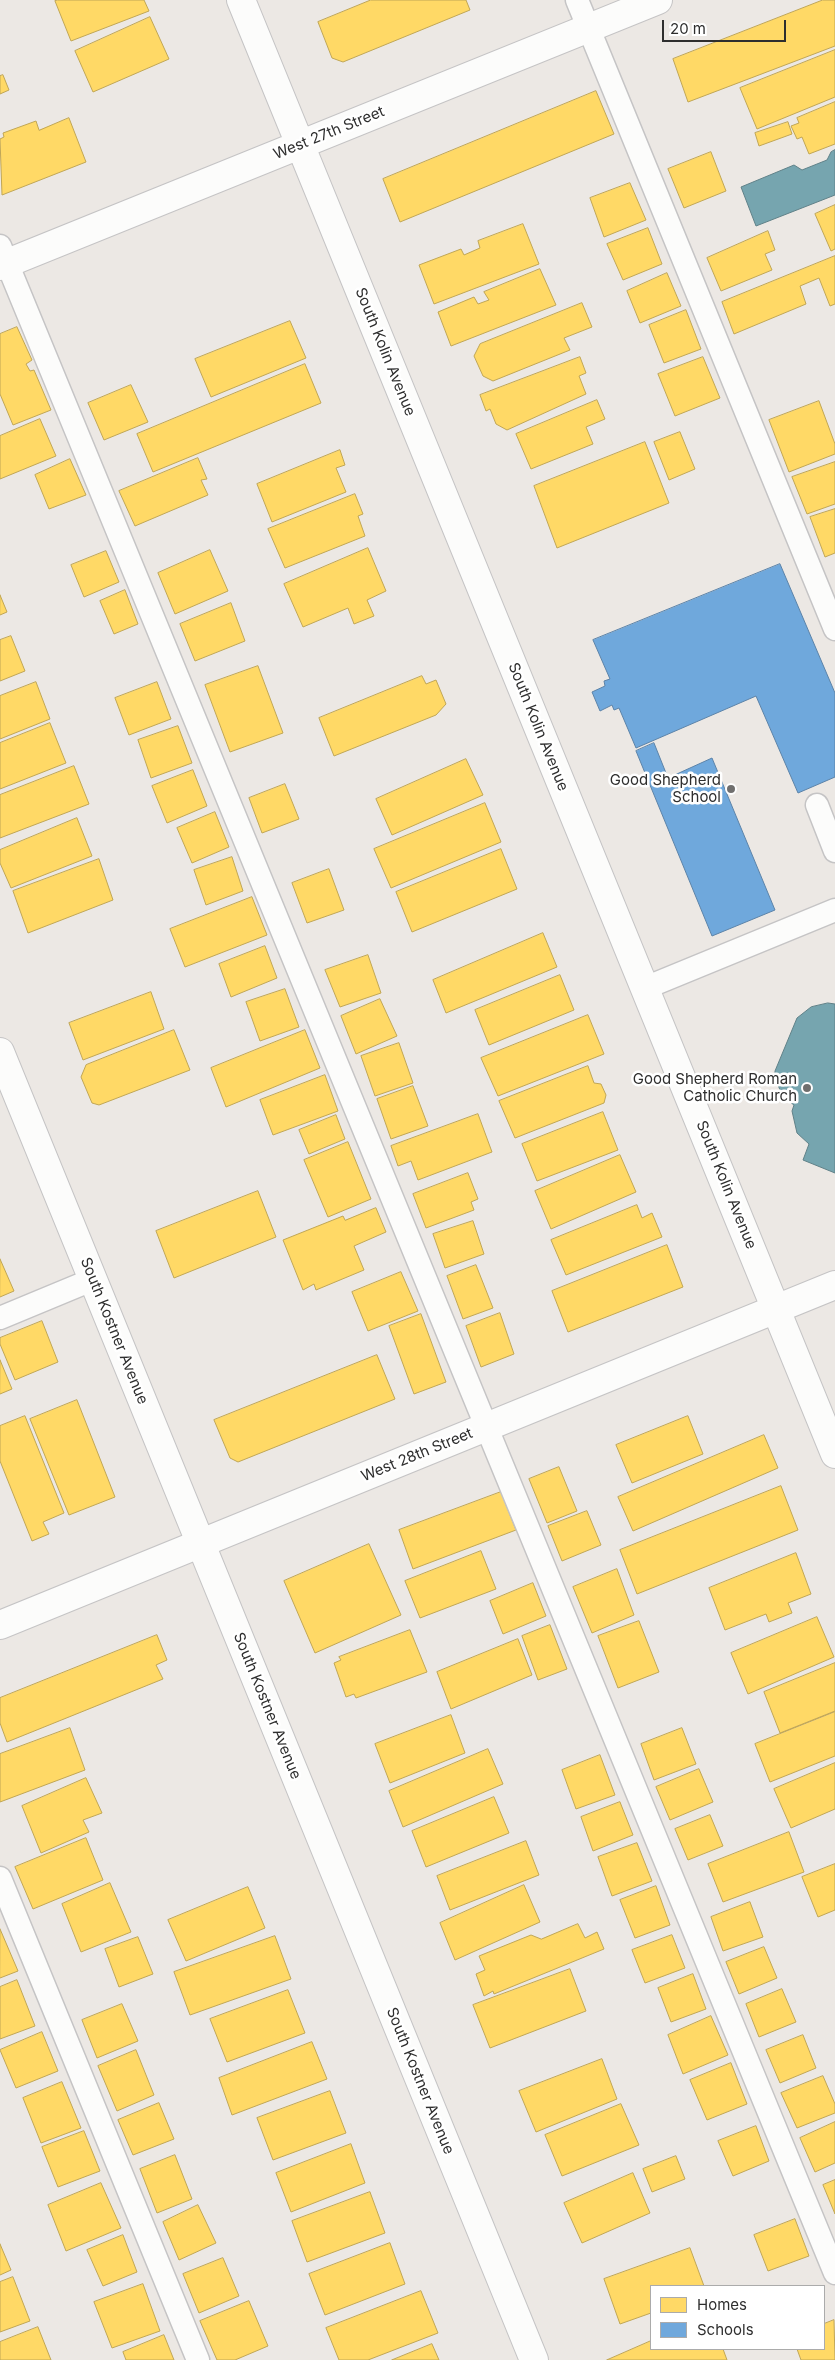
<!DOCTYPE html>
<style>
body{margin:0}
#map{position:relative;width:835px;height:2360px;overflow:hidden;background:#ece8e4;font-family:Inter,sans-serif}
canvas{display:block}
.legend{position:absolute;left:650px;top:2285px;width:175px;height:65px;box-sizing:border-box;background:#fff;border:1px solid #ababab;margin:0;padding:6px 9px;list-style:none;font-size:15px;color:#2e2e2e}
.legend li{display:flex;align-items:center;gap:10px;height:25px}
.legend b{width:25px;border:1px solid #ababab}
.scale{position:absolute;left:662px;top:20px;width:124px;height:22px;box-sizing:border-box;border:2px solid #2e2e2e;border-top:0;padding-left:6px;font-size:15px;line-height:18px;white-space:nowrap;color:#2e2e2e;-webkit-text-stroke:4px #fff;paint-order:stroke}
</style>
<div id="map">
<canvas width="835" height="2360"></canvas>
<ul class="legend">
<li><b style="height:14px;background:#ffd966"></b>Homes</li>
<li><b style="height:14px;background:#6fa8dc"></b>Schools</li>
</ul>
<div class="scale">20 m</div>
</div>
<script>
const c = document.querySelector('canvas').getContext('2d');
c.lineJoin = 'round';
function fill(path, color) { c.fillStyle = color; c.fill(path, 'evenodd'); }
function strokePath(path, color, width, dash) { c.strokeStyle = color; c.lineWidth = width; c.lineCap = dash ? 'butt' : 'round'; c.setLineDash(dash || []); c.stroke(path); }
function write(font, color, halo, rows, align = 'center') {
  c.font = font + ' Inter,sans-serif'; c.lineWidth = 5; c.setLineDash([]); c.textBaseline = 'middle'; c.strokeStyle = halo; c.fillStyle = color; for (const [text, x, y, turn = 0] of rows) {
    c.save(); c.translate(x, y); c.rotate((+turn || 0) * Math.PI / 180); c.textAlign = isNaN(turn) ? turn : align; if (halo) c.strokeText(text, 0, 0); c.fillText(text, 0, 0); c.restore();
  }
}
const homes = new Path2D(`
 M58,0H144L149,11L71,41L55,1Z
 M371,0H466L470,10L343,62L332,58L318,22Z
 M823,0H835V46L688,102L673,59Z
 M150,17L169,59L93,92L75,51Z
 M835,50V97L757,129L740,88Z
 M3,75L9,90L0,94V76Z
 M596,91L614,134L400,222L383,179Z
 M835,102V144L809,154L802,137L797,139L791,126L799,123L797,118Z
 M69,118L86,162L2,195L0,139L4,137L3,133L36,121L39,130Z
 M788,122L792,134L759,146L755,133Z
 M711,152L726,191L684,208L668,169Z
 M630,183L646,220L604,237L590,198Z
 M835,205V249L831,251L815,214Z
 M523,224L539,264L434,304L419,265L461,249L464,255L480,248L478,241Z
 M648,228L662,264L623,280L607,244Z
 M768,231L775,250L765,254L772,270L721,291L707,258Z
 M835,256V304L830,306L819,278L800,286L806,304L734,334L722,302Z
 M540,269L556,305L451,346L438,312L474,297L478,304L489,300L484,292Z
 M667,273L681,306L640,323L627,291Z
 M582,303L592,327L564,338L570,350L493,381L483,376L474,356L480,344Z
 M686,310L701,349L664,363L649,325Z
 M290,321L306,358L211,397L195,359Z
 M17,327L32,360L26,364L30,371L34,370L51,410L13,425L0,394V334Z
 M580,357L586,373L579,376L586,394L507,430L496,424L490,409L486,411L480,395Z
 M703,357L720,398L675,416L658,374Z
 M305,364L321,403L153,472L137,434Z
 M131,385L148,422L104,440L88,403Z
 M597,400L605,419L586,427L593,444L531,469L516,434Z
 M819,401L835,444V454L789,472L769,420Z
 M40,419L56,456L0,479V436Z
 M680,432L695,469L669,480L654,442Z
 M645,442L669,503L557,548L534,486Z
 M340,450L345,465L336,468L346,492L272,522L257,484Z
 M198,458L207,479L201,480L208,495L135,526L119,491Z
 M70,459L86,495L49,509L35,475Z
 M835,462V504L807,514L792,477Z
 M355,494L363,514L358,516L365,536L285,568L268,529Z
 M835,509V553L825,557L810,517Z
 M368,548L386,591L367,600L374,616L354,624L348,608L303,627L284,584Z
 M210,550L228,591L175,614L158,573Z
 M106,551L119,582L84,597L71,565Z
 M125,590L138,624L114,634L100,601Z
 M0,595L7,612L0,615Z
 M231,603L245,641L195,661L180,624Z
 M11,636L25,671L0,681V640Z
 M258,666L283,733L230,752L205,685Z
 M422,676L426,684L436,680L446,704L436,715L334,756L319,718Z
 M36,682L50,719L0,739V696Z
 M157,682L171,719L129,735L115,698Z
 M50,723L66,763L0,789V743Z
 M178,726L192,763L151,778L138,740Z
 M466,759L483,795L392,835L376,799Z
 M74,766L89,804L0,838V795Z
 M193,770L207,806L167,823L152,786Z
 M285,784L299,819L262,833L249,798Z
 M485,803L501,842L391,888L374,849Z
 M215,812L229,847L192,863L177,828Z
 M77,818L92,856L11,888L0,863V850Z
 M501,849L517,889L412,932L396,892Z
 M232,857L243,891L206,905L194,870Z
 M99,859L113,900L28,933L13,891Z
 M329,869L344,910L307,923L292,883Z
 M252,897L267,935L185,967L170,929Z
 M543,933L557,967L446,1013L433,980Z
 M265,946L277,978L231,997L219,964Z
 M368,955L381,993L340,1007L325,970Z
 M560,975L574,1010L489,1045L475,1010Z
 M285,989L299,1027L260,1041L246,1002Z
 M151,992L164,1029L83,1060L69,1023Z
 M380,999L397,1036L356,1054L341,1016Z
 M588,1015L604,1054L498,1096L481,1058Z
 M174,1030L190,1070L99,1105L92,1103L81,1077L86,1065Z
 M305,1030L320,1068L226,1107L211,1068Z
 M399,1043L413,1083L375,1096L361,1056Z
 M588,1066L594,1083L601,1084L606,1095L604,1103L515,1138L499,1101Z
 M325,1075L338,1111L273,1135L260,1100Z
 M413,1086L428,1126L391,1139L377,1099Z
 M603,1112L618,1150L537,1181L522,1144Z
 M478,1114L492,1152L418,1180L411,1161L398,1166L391,1146Z
 M336,1115L345,1139L309,1154L299,1130Z
 M348,1142L371,1199L328,1217L304,1160Z
 M620,1155L636,1192L551,1229L535,1191Z
 M468,1173L478,1199L471,1202L474,1210L426,1228L413,1194Z
 M258,1191L276,1237L174,1278L156,1231Z
 M637,1205L642,1218L652,1213L662,1237L566,1275L551,1240Z
 M376,1208L386,1232L354,1246L364,1270L316,1290L314,1284L303,1290L283,1240L343,1216L345,1220Z
 M473,1221L484,1254L445,1268L433,1234Z
 M667,1245L683,1287L568,1332L552,1291Z
 M0,1259L14,1291L0,1297Z
 M476,1265L493,1308L463,1319L447,1276Z
 M401,1272L418,1311L368,1331L352,1292Z
 M500,1313L514,1354L481,1367L466,1326Z
 M421,1314L446,1382L414,1394L389,1326Z
 M42,1321L58,1362L15,1380L0,1344V1338Z
 M377,1355L395,1399L238,1462L230,1458L214,1420Z
 M0,1360L12,1389L0,1394Z
 M77,1400L115,1497L69,1515L30,1419Z
 M25,1416L64,1513L43,1522L49,1534L32,1541L0,1461V1426Z
 M688,1416L703,1454L632,1483L616,1445Z
 M764,1435L778,1468L633,1531L618,1497Z
 M559,1467L577,1511L547,1523L529,1479Z
 M781,1486L798,1530L637,1594L620,1550Z
 M501,1492L516,1530L413,1569L399,1530Z
 M587,1511L601,1545L562,1561L548,1526Z
 M369,1544L401,1615L315,1653L284,1581Z
 M481,1551L496,1589L420,1618L405,1581Z
 M796,1553L811,1594L788,1603L792,1613L769,1622L766,1614L725,1630L709,1588Z
 M617,1569L634,1615L592,1633L573,1587Z
 M533,1583L546,1616L503,1634L490,1601Z
 M817,1617L834,1657L748,1694L731,1653Z
 M639,1621L659,1672L618,1688L598,1636Z
 M550,1625L567,1669L538,1680L522,1636Z
 M410,1630L427,1672L356,1698L354,1694L346,1697L334,1663L341,1660L339,1657Z
 M157,1635L167,1660L156,1665L163,1679L7,1742L0,1723V1698Z
 M518,1639L532,1675L451,1709L437,1672Z
 M835,1663V1711L780,1733L764,1692Z
 M835,1712V1756L770,1782L755,1744Z
 M451,1715L465,1753L390,1783L375,1744Z
 M70,1728L85,1770L0,1802V1754Z
 M682,1728L696,1764L654,1780L641,1744Z
 M488,1749L503,1784L403,1827L389,1791Z
 M600,1755L615,1795L576,1809L562,1770Z
 M835,1763V1809L791,1828L774,1789Z
 M699,1769L713,1802L670,1820L656,1787Z
 M86,1778L102,1813L83,1820L89,1832L41,1853L22,1806Z
 M494,1797L509,1833L426,1867L412,1831Z
 M620,1802L633,1835L593,1851L581,1817Z
 M710,1815L723,1846L688,1860L675,1829Z
 M789,1832L804,1872L723,1902L708,1864Z
 M86,1838L103,1880L33,1909L15,1867Z
 M526,1841L539,1875L450,1910L437,1876Z
 M637,1843L652,1881L612,1896L598,1857Z
 M835,1864V1910L818,1917L802,1877Z
 M110,1883L131,1932L81,1952L62,1904Z
 M524,1885L540,1922L455,1960L440,1923Z
 M656,1886L670,1925L635,1938L620,1900Z
 M248,1887L265,1928L186,1961L168,1920Z
 M750,1902L763,1937L723,1951L711,1917Z
 M578,1924L585,1938L597,1932L604,1949L494,1994L493,1991L484,1996L476,1974L485,1970L479,1956L531,1935L541,1939Z
 M0,1929L18,1971L0,1978Z
 M672,1935L685,1968L645,1983L632,1950Z
 M275,1936L291,1979L190,2015L174,1972Z
 M138,1937L153,1974L119,1987L105,1949Z
 M764,1947L777,1978L739,1994L726,1962Z
 M570,1969L586,2011L490,2048L473,2005Z
 M693,1974L706,2009L671,2022L658,1988Z
 M17,1980L35,2026L0,2039V1987Z
 M782,1989L796,2022L759,2037L746,2004Z
 M288,1990L305,2033L227,2062L210,2019Z
 M122,2004L138,2041L97,2058L82,2020Z
 M711,2016L728,2055L683,2074L668,2035Z
 M42,2032L58,2071L16,2088L0,2050Z
 M803,2035L816,2068L780,2083L766,2050Z
 M312,2042L327,2079L232,2115L219,2078Z
 M136,2050L154,2095L117,2111L98,2066Z
 M602,2059L617,2099L536,2132L519,2091Z
 M731,2063L747,2104L707,2120L690,2080Z
 M823,2076L835,2104V2113L797,2128L781,2093Z
 M62,2082L81,2128L41,2143L23,2098Z
 M330,2091L346,2133L273,2160L257,2118Z
 M159,2103L174,2139L133,2155L118,2120Z
 M621,2104L639,2145L562,2176L545,2135Z
 M835,2122V2163L815,2172L800,2138Z
 M756,2126L769,2161L733,2176L718,2141Z
 M84,2131L100,2171L58,2187L42,2147Z
 M351,2144L365,2183L291,2212L276,2173Z
 M175,2155L192,2199L157,2213L140,2169Z
 M676,2156L685,2179L652,2192L643,2169Z
 M633,2173L650,2213L582,2243L564,2203Z
 M835,2180V2214L823,2185Z
 M101,2183L121,2228L66,2251L48,2205Z
 M370,2192L385,2233L307,2262L292,2221Z
 M198,2205L216,2243L179,2260L163,2222Z
 M795,2219L809,2256L768,2271L754,2235Z
 M123,2235L137,2272L103,2286L87,2250Z
 M390,2243L405,2284L325,2315L309,2274Z
 M0,2244L11,2270L0,2275Z
 M690,2248L704,2286H651V2313L620,2324L604,2279Z
 M223,2258L239,2296L199,2313L183,2274Z
 M13,2277L30,2321L0,2332V2282Z
 M143,2284L160,2331L112,2348L94,2302Z
 M421,2291L438,2333L368,2360H339L326,2328Z
 M249,2301L268,2346L235,2360H217L200,2321Z
 M834,2320L835,2360H801L797,2349H824V2324Z
 M38,2327L51,2360H0V2342Z
 M164,2335L174,2360H126L123,2352Z
 M651,2341V2349H723L727,2360H607Z
 M432,2344L439,2360H392Z`);
fill(homes, '#ffd966');
strokePath(homes, '#c0a655', 1);
const schools = new Path2D(`
 M780,564L835,693V777L798,793L756,696L636,748L619,708L614,710L612,705L600,711L592,692L605,686L604,681L610,679L593,640Z
 M654,743L668,778L712,758L775,910L712,936L636,751Z`);
fill(schools, '#6fa8dc');
strokePath(schools, '#5c83a8', 1);
const public = new Path2D(`
 M835,150V195L756,226L741,187L794,165L802,170L827,160L831,152Z
 M828,1003L835,1004V1173L803,1160L809,1144L797,1133L792,1111L794,1105L783,1097L775,1078V1071L797,1018L811,1007Z`);
fill(public, '#76a5af');
strokePath(public, '#608188', 1);
const service = new Path2D(`
 M577,0L835,629
 M0,246L835,2273
 M817,805L835,851
 M645,988L835,910
 M0,1318L94,1279
 M0,1878L198,2360`);
const minor = new Path2D(`
 M241,0L835,1454
 M0,266L658,0
 M0,1625L835,1285`);
const tertiary = new Path2D(`
 M0,1052L534,2360`);
strokePath(service, '#c5c4c5', 25);
strokePath(minor, '#c5c4c5', 30);
strokePath(tertiary, '#c5c4c5', 30);
strokePath(service, '#fcfcfb', 22);
strokePath(minor, '#fcfcfb', 28);
strokePath(tertiary, '#fcfcfb', 28);
for (const [x, y, r, color] of [
 [731,789,5,"#706f6e"],
 [807,1088,5,"#706f6e"]
]) { const dot = new Path2D(); dot.arc(x, y, r, 0, 2 * Math.PI); c.fillStyle = color; c.fill(dot); strokePath(dot, '#fff', 2); }
write('15px', '#2e2e2e', '#fff', [
 ["West 27th Street",329,133,-22],
 ["South Kolin Avenue",385,352,68],
 ["South Kolin Avenue",538,727,68],
 ["South Kolin Avenue",726,1185,68],
 ["South Kostner Avenue",114,1331,68],
 ["West 28th Street",417,1455,-22],
 ["South Kostner Avenue",267,1706,68],
 ["South Kostner Avenue",420,2081,68]
]);
write('15px', '#2e2e2e', '#fff', [
 ["Good Shepherd",721,780],
 ["School",721,797],
 ["Good Shepherd Roman",797,1079],
 ["Catholic Church",797,1096]
], 'right');
</script>
